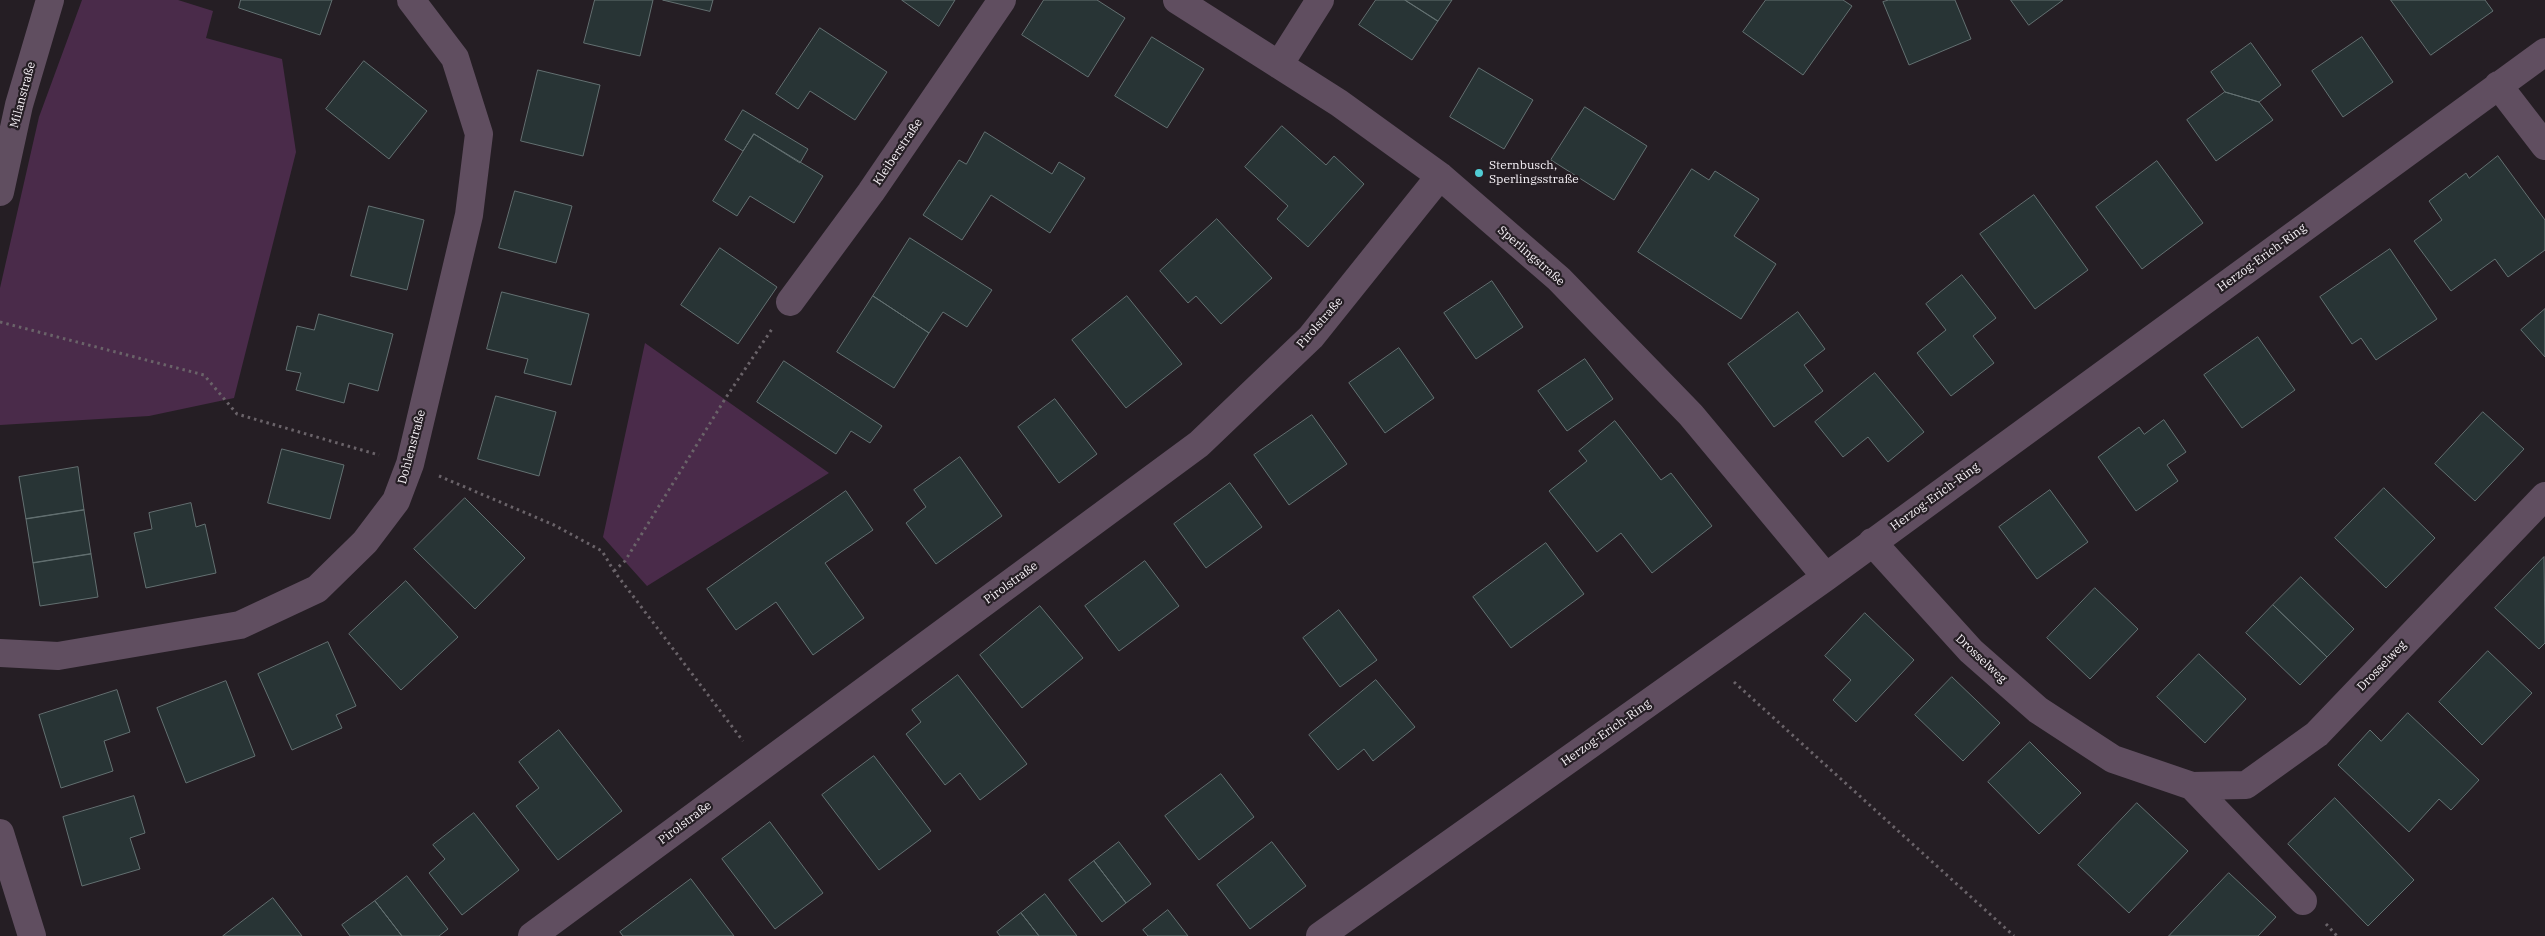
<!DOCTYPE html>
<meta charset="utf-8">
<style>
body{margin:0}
canvas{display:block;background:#251e24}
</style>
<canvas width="2545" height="936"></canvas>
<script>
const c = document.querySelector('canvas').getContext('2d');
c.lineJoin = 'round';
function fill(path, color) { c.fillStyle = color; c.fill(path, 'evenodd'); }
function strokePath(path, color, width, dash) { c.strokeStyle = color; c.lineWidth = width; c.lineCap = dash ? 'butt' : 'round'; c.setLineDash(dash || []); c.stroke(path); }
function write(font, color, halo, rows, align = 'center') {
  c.font = font + ' "IBM Plex Serif",serif'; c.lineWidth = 4.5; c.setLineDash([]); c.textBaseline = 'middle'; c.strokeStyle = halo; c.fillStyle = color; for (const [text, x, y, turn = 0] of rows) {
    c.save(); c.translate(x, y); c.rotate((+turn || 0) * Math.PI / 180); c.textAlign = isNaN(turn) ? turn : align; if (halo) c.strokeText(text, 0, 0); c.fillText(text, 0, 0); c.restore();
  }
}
fill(new Path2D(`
 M82,0H178L213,11L206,38L282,59L296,152L234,398L149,416L0,425V288L39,117Z
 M645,343L829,473L647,586L603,537Z`), '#4a2b4a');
const building = new Path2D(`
 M241,0H332L320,35L239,8Z
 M595,0H653L640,56L584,43Z
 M663,0H713L710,11Z
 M902,0H955L939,26Z
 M1044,0H1097L1125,18L1088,77L1022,35Z
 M1376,0H1405L1438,21L1412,60L1359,25Z
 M1405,0H1452L1438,21Z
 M1766,0H1843L1852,6L1803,75L1743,32Z
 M1889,0H1955L1971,39L1909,65L1883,2Z
 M2011,0H2063L2029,25Z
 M2391,0H2485L2493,11L2431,55Z
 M820,28L887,72L855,120L810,91L798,109L776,94Z
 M1152,37L1204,69L1167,128L1115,96Z
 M2362,37L2393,82L2343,117L2312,71Z
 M2251,43L2281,85L2259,102L2225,92L2211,72Z
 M364,61L427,111L389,159L326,109Z
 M1479,68L1533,100L1504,149L1450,117Z
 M538,70L600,85L583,156L521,141Z
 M2225,92L2259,102L2273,120L2216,161L2187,120Z
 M1585,107L1647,146L1614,200L1551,160Z
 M743,110L808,149L800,163L754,134L743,151L725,140Z
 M1282,126L1326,165L1334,156L1364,184L1308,247L1277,219L1288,206L1245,167Z
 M985,132L1052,174L1059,162L1085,178L1050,233L991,195L962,240L923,215L959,160L966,164Z
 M754,134L823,176L794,223L750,196L737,216L713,201Z
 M2498,156L2545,220V250L2508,277L2495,259L2451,291L2414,241L2442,220L2429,201L2466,173L2469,178Z
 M2157,161L2203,223L2142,269L2096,207Z
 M1692,169L1709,180L1715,171L1759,199L1734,236L1776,264L1741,319L1638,252Z
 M515,191L572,206L556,263L499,248Z
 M2034,195L2088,270L2035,309L1980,234Z
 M369,206L424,220L407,290L351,276Z
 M1217,219L1272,278L1221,324L1196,296L1188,303L1160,271Z
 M910,238L992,290L967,327L943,312L929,333L873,296Z
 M720,248L777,287L738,344L681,305Z
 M2390,249L2437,319L2376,360L2361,338L2352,344L2320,297Z
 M1962,275L1996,318L1973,336L1994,363L1951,396L1917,353L1946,330L1926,304Z
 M1492,281L1523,327L1476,359L1444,313Z
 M502,292L589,314L571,385L524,373L528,359L487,349Z
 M873,296L929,333L894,388L837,352Z
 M1127,296L1182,364L1126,408L1072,340Z
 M2545,309V357L2521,330Z
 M1798,312L1825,349L1804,365L1823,391L1774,427L1728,364Z
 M319,314L393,334L378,391L349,383L344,403L296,390L301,373L286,370L297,326L314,330Z
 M2258,337L2295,390L2242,428L2204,375Z
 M1399,348L1434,398L1385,433L1349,383Z
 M1585,359L1613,399L1567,431L1538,391Z
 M784,361L882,426L870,443L851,431L836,454L757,402Z
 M1875,373L1924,432L1888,462L1868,437L1843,457L1815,422Z
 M496,396L556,412L539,476L478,459Z
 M1055,399L1097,454L1059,483L1018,427Z
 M2483,412L2524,449L2475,501L2435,464Z
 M1312,415L1347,464L1289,505L1254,455Z
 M2164,420L2186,452L2167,465L2178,481L2136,511L2098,457L2139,427L2144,434Z
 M1615,421L1661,480L1671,473L1712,526L1652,573L1621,533L1597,552L1549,491L1587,461L1579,451Z
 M282,449L344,465L330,519L268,503Z
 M960,457L1002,516L936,564L906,523L926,507L914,490Z
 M78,467L84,510L26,519L19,477Z
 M1230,483L1262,527L1206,568L1174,524Z
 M2384,488L2435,538L2386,588L2335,538Z
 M2050,490L2088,542L2037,579L1999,527Z
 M846,491L873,530L825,563L864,618L813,655L776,602L736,630L707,589Z
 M465,498L525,558L475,609L414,549Z
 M191,503L196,527L205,524L216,573L146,588L134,533L152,529L149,513Z
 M84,510L91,554L33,563L26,519Z
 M1546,543L1584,594L1511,648L1473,597Z
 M91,554L98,597L40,606L33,563Z
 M2544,557L2545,643L2539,649L2495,608Z
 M1145,561L1179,606L1119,651L1085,606Z
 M2301,577L2354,629L2327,657L2273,605Z
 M406,581L458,637L401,690L349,634Z
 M2095,588L2138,629L2090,679L2047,638Z
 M2273,605L2327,657L2300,685L2246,633Z
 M1040,606L1083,658L1022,708L980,655Z
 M1339,610L1377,660L1340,687L1303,638Z
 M1865,613L1914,660L1856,722L1833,700L1851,680L1825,656Z
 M328,642L356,706L336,715L342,728L292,750L258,674Z
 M2488,651L2532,693L2482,745L2439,702Z
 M2199,654L2246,699L2205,743L2157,697Z
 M958,675L1027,764L980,800L960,773L945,785L906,734L921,722L912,710Z
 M1952,677L2000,723L1963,761L1915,715Z
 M1376,680L1415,727L1373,761L1364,749L1338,770L1309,735Z
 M226,681L255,756L186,783L157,708Z
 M117,690L130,732L104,741L113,771L61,788L39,715Z
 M2408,713L2479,780L2451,810L2439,799L2409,832L2338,765L2370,730L2381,741Z
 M559,730L622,811L558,860L516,806L539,788L519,762Z
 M2030,742L2081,793L2039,834L1988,782Z
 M874,756L931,831L879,870L822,795Z
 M1221,774L1254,817L1199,860L1165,816Z
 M134,796L145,833L130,838L140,869L82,886L63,817Z
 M2335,798L2414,880L2368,926L2288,844Z
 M2137,803L2188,851L2129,913L2078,865Z
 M474,813L519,870L462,915L429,873L445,859L433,845Z
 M770,822L823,893L775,929L722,859Z
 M1119,842L1151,884L1126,903L1094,861Z
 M1272,842L1306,886L1250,929L1217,885Z
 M1094,861L1126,903L1102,922L1069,880Z
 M2229,873L2276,917L2258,936H2169Z
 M407,876L448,929L439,936H402L375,901Z
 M691,879L734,936H623L620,932Z
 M1045,894L1077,936H1039L1021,913Z
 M273,898L302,936H223Z
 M375,901L402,936H350L342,925Z
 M1168,910L1188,936H1148L1143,930Z
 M1021,913L1039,936H1000L997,932Z`);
fill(building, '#283435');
strokePath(building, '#637071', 1);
strokePath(new Path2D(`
 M0,322L204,375L237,414L379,455
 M439,476L554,525L602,551L614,571L743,741
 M614,571L625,561L725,399L772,329
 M1734,682L2014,936
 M2326,924L2337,936`), '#6a6369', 3, [2.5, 4]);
strokePath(new Path2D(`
 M1177,0L1339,103L1440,176L1559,279L1691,415L1826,577
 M1279,65L1320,0
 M2498,85L2545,146
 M0,192L19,105L50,0
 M790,302L871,192L1002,0
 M1872,542L1971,651L2038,710L2113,759L2192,786L2246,785L2317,734L2545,496
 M0,653L58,656L240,625L317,589L365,542L396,501L410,464L469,215L479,134L455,58L411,0
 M2192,786L2303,901
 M0,833L32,936
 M532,936L1199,444L1311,337L1440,176
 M1320,936L1826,577L2545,52`), '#604e60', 28);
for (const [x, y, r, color] of [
 [1479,173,5,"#51ccd4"]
]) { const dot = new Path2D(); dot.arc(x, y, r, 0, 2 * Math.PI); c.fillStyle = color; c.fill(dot); strokePath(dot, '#251e24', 2); }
write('12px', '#f7f2f7', '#251e24', [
 ["Milanstraße",23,95,-75],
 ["Kleiberstraße",898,152,-56],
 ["Sperlingstraße",1531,256,41],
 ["Herzog-Erich-Ring",2262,258,-36],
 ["Pirolstraße",1320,323,-49],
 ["Dohlenstraße",412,447,-75],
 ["Herzog-Erich-Ring",1935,497,-36],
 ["Pirolstraße",1011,583,-36],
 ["Drosselweg",1981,659,43],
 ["Drosselweg",2382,666,-46],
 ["Herzog-Erich-Ring",1606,733,-35],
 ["Pirolstraße",685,823,-37]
]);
write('12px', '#f7f2f7', '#251e24', [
 ["Sternbusch,",1489,166],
 ["Sperlingsstraße",1489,180]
], 'left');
</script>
